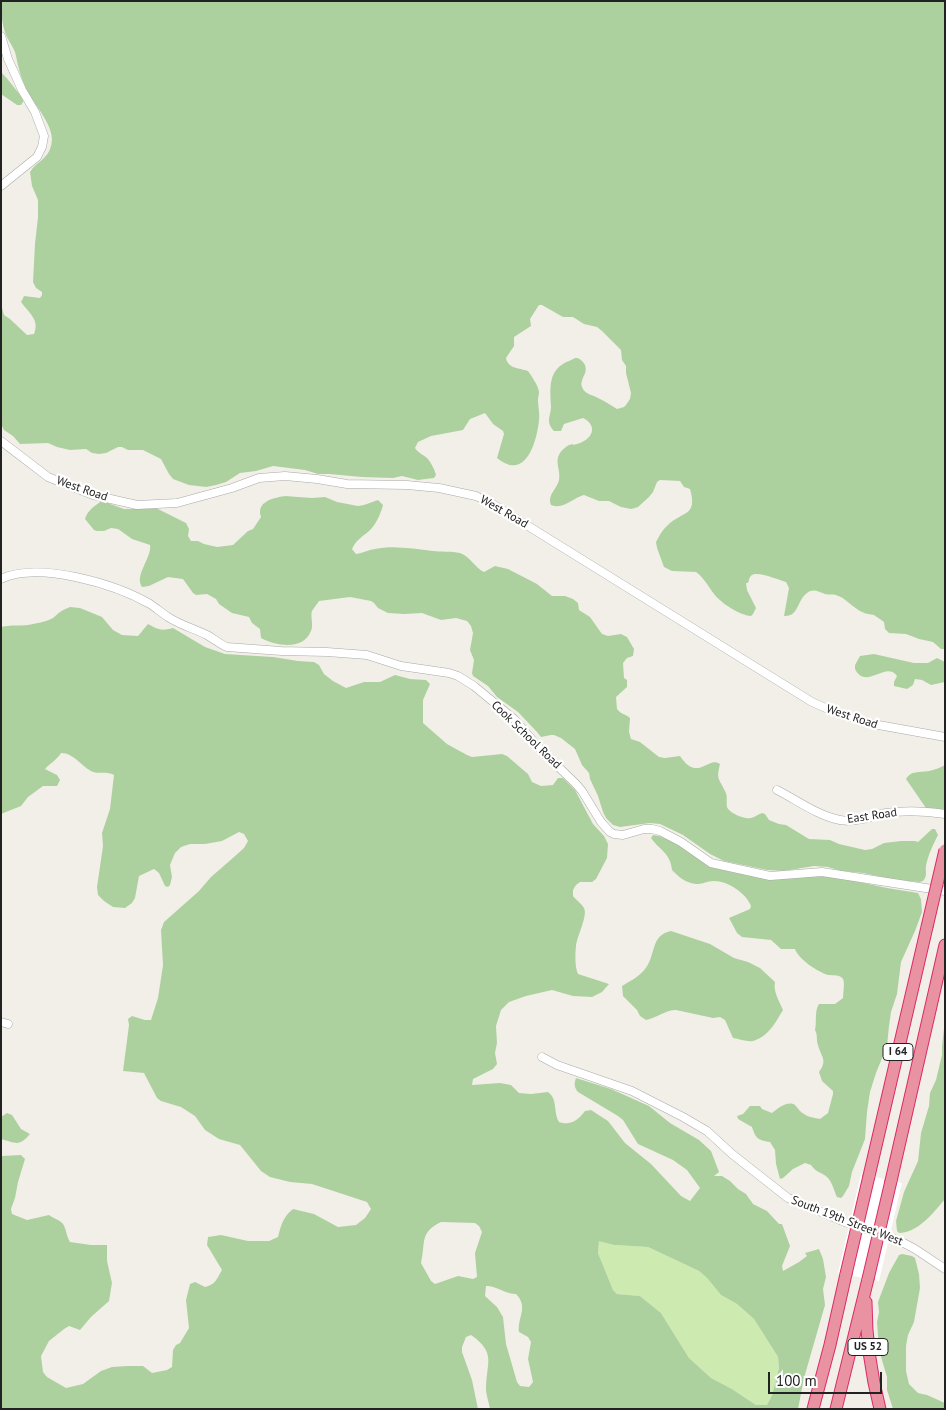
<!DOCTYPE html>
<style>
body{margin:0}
#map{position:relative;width:946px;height:1410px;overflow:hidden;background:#f2efe9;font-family:"PT Sans",sans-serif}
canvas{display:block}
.frame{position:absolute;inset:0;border:2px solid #222;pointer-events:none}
.scale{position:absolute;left:768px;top:1372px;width:114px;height:22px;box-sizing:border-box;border:2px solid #222;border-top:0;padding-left:6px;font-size:15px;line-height:18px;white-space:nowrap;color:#222;-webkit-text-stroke:4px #fff;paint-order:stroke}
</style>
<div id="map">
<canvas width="946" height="1410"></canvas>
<div class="frame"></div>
<div class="scale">100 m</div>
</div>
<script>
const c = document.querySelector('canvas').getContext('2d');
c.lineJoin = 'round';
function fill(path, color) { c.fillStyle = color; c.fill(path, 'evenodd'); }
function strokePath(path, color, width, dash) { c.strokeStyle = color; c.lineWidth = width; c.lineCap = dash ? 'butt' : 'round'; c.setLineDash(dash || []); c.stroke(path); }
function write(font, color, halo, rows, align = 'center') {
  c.font = font + ' "PT Sans",sans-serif'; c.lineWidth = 4.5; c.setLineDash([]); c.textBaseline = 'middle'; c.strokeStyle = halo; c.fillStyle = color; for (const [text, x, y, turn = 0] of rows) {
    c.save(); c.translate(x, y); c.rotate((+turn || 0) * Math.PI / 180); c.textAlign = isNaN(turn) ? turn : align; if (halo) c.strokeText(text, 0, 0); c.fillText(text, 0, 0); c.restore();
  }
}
fill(new Path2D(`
 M599,1240L614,1245L648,1247L699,1271L707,1278L721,1295L737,1304L754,1319L778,1357L779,1368L772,1395L767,1405H756L732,1389L711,1378L689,1358L661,1313L640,1296L617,1294L613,1290L598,1253Z`), '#cdebb0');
fill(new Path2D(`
 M1,1H945V649H941L933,642L919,639L906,634L889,633L885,629L884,622C881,620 877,617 874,615C870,614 866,614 862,612C853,608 846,598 836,595C833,594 829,595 825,594C818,592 814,588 807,593C797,600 799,617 784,616L789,588L786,582C779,580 758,571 752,575C749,577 749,581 748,583H746L747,590L756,608L753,614L751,616C739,615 721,603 714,594C708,586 704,578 696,572L672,571L664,567L657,548L656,542C659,536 663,529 668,525C682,511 698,517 690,489L684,487L680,481L660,480L657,482L653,492L649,497L638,507L631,509L621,507L609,501H599L584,495C572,498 564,510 551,505C547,495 557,489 559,480C561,470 554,462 560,453C562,450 565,447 569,445C575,443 571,446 577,444C592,440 599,426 583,418L564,424L561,431H554C545,421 551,417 551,406C550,387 548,369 569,361C572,360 574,358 576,358C579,358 581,360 583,362C591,372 579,378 582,387C585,395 594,395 600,399C606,402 611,405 617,409L624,407L626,405L630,399L631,393L626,373V366L622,360L621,350L602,331L597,327L584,324L573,317H563L542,305H539L530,319L531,326L514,337V346L506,358C508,369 520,368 528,371C532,377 538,385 539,392C539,395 538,397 538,400C538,407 540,413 539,420C537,441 526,482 497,458L504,434L503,431L493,424L485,413L470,419L463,430L431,436L418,442L415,448C418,453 424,455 428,459C431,463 435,470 436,475L434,478L418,480L402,476L393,478L362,477L329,474H318L305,470L273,466L256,471L240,473L226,482L216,485L206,487L189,485L173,479L169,474L161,459L143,450H128L122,447H118L106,453L99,454L92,453L86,449L70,450L57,447L48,443L20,444L13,436L4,430L1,424V304L4,315L10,319L27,335L34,334C40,320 29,313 21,302L24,296L40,298L42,295V292L36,288L33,282L35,244L38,217V200L32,186L30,172C36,162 48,159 51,146C57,128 34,105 26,89C21,78 18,67 16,56C15,49 9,42 6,35C2,25 1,12 1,1Z
 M1,72C9,80 16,90 23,99V102L21,105H17L1,94Z
 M285,496L312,498L325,497L337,502L358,506L364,505L378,500L383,505C381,513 376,525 369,531C362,537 356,540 352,549L356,554C363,553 368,550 375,549C394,545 414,549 433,551C441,552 452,551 460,553C471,557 474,567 484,572L495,566L508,569L537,584L552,596H565L573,599L578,603L579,610L590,617L602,634L608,636L621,634L627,637L634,649L633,656L627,658L623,663L624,678L627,680V687L616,697L617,709C622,715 626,714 630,718L629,732L631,739L640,742L659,757L665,758L680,756C698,783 708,755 720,764C716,780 719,778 725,791C728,796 726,802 727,807C729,813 746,820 751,818C755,817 759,814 762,813L765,814L769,820L779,824L786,825L809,839L830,840L839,844L865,850L872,849L884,843L901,841H915L918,842L932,829H935L938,835C933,845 928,855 926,866C925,872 928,875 923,881L920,882L896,880L863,873L841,871L828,867L814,866L784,871L767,870L724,861L710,854L683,835L660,824L650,823L620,827L613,825L606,818L603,812L598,796L590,779L589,773L582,765L575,749L561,738L554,735H551L541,737L537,732L518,712L497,697L488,686L473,676L472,673L474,660L470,650L473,633L471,626L467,621L456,618L441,620L422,613L404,614L388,613L378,608L374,603L371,601L350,597L319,601C317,604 314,608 312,611C310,617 314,625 311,631C303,651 276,646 261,638L260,629L252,623L249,617L232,613L219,604L216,599L207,594L196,595L193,593L183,579L168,577L149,586L142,587C134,575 152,558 150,545L132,539L118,529L111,528L104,531H97L94,530L85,519C88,510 94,506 102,501L124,509H144L156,508L186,523L189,529L188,536L191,541H198L204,544L217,547L233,545L248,531L253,529L261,517C256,502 272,498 285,496Z
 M70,607L80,608L102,617L113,630L122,635L138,636L148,624C159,630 161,631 173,628L205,647L225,654L273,657L298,661L314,662L319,665L324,674L333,681L346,688L364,682H380L395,675L410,679L426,680L430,684L423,700V723L447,744L467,755L472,757L502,754L507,756L528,774L532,782L541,786L553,785L558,778H563L575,790L593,824L604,836L608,844L607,858L596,879L592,882H580L576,885L573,890V896C576,900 582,904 584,908C588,916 577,936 576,946C575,955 575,967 578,974L609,984L602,992L592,997L573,996L552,990L526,996L509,1002L501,1010L496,1026L497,1043L495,1053L497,1064L493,1069L473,1079L472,1085L500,1083L511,1085L519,1093L531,1094L548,1092C558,1099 553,1112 559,1122C571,1126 578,1120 585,1111L591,1110L608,1121L625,1143L651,1164L681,1196L690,1201L700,1188L687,1170L673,1160L638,1144L623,1120L618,1116L578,1092C574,1087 574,1084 576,1078L611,1089L649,1106L670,1123L699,1140L711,1151L719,1172L714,1176H722L730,1181L738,1189L746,1194L753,1204L767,1211L779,1224H782L790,1246L782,1266L783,1271L799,1262L807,1256L805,1253L819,1249L823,1259L826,1277L823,1289L825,1305L804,1378L798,1409H490C489,1402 486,1395 486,1389C486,1363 497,1353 471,1335L466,1337L462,1347V1352L472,1380L478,1409H1V1156L21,1155L25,1159L18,1182L15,1198L11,1209L12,1214L27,1220L49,1215C53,1218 57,1219 61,1222C66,1225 66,1236 70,1242L91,1245H107V1261L112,1283L109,1301L91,1317L80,1330L69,1326L64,1329L49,1341L41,1356L43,1372L47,1377L66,1388L83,1384L101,1371L112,1367L127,1366H143L152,1373L167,1370L172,1367L173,1350L176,1345L180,1343L189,1328L186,1300L190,1284L195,1282L205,1287C216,1284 216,1280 222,1270L207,1245L208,1237L221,1235L248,1241H269L278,1237C281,1225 283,1217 293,1209L314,1214L338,1227L356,1225L365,1218L371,1209L367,1202L312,1184L290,1182L270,1177L261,1171L240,1145L219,1139L205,1130L195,1116L181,1107L161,1101L157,1098L144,1073L123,1071L129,1025L128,1019L132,1016L145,1020H151L158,998L163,965L161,930L164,922L199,891L211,877L234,857L244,848L248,841L244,834L239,832L222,841L205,844H190L181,847L175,853L170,865L172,877L170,885L168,887L165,886L159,873L154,869L139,876L135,898L132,903L125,908L113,907L104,901L98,895L97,887L103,846L102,833L110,809L114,775C107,771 100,774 93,772C82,767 74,753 61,753C57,760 50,763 45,769L57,775L60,780L57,786H43L28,797L21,806L1,814V627C12,624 23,627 33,624C39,623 48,621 53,618C60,612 60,611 70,607ZM441,1222L475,1223L479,1226L482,1232L475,1253L477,1277L473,1279L458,1276L435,1284L431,1281L421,1263C426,1242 419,1233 441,1222ZM599,1241L614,1245L648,1247L699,1271L707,1278L721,1295L737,1304L754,1319L778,1357L779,1368L772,1395L767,1405H756L732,1389L711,1378L689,1358L661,1313L640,1296L617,1294L613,1290L598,1253ZM486,1286C497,1286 505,1294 516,1294C529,1307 517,1318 519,1332L528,1337L531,1342L528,1359L533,1382L529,1387L520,1386L517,1382L506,1344L503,1317L497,1307L485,1296Z
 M874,654L914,663H928L937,658L945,662V682L931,685L922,680L915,679L913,685L907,689L894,686V682L897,676C886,660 866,691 855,669V665L860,656Z
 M945,765V812L926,808L906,779C911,770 919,773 929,771C934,770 940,768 945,765Z
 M653,835L659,836L676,843L704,862L731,872L744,873L756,877L773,880L804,875L831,876L887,888L918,893L921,899L922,912L915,931L901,962L897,994L891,1012L889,1026L887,1046L876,1073L870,1092L867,1112L865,1139L852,1172L849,1186L843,1196L841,1198L837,1197C834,1191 833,1184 828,1178C822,1172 816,1173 811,1165L805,1163L793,1169L783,1178L780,1179L776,1164L775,1150L770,1142C758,1140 756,1139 752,1127L738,1119L737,1116L743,1114L750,1106H760L762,1109L772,1113C778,1108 788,1100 795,1105C798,1108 800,1112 804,1114C808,1117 815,1118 820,1119L828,1113L833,1094V1091L822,1081L819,1072C828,1060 821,1057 818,1045C816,1040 818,1035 815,1030C817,1022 814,1012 819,1004H835L843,998C843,994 845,982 843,979C840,974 833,976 828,975C818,972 798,959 795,949H781L771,940L742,937L737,933L729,918L750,909L751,906C746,893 728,881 714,881C704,881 703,886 691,883C683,881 678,876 672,870C670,852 660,851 651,838Z
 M671,931L710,944L734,958L748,962L760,968L775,982C773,991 779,1001 783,1010C775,1023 769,1036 753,1041C747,1042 739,1039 733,1038L725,1020L720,1017L713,1018L676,1010C665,1010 657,1018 646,1020L640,1016L637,1010L623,996L622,986C630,981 639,977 645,969C656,956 650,935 671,931Z
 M945,1019V1199C934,1212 918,1233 899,1233L897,1231L896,1221L904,1192L918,1161L921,1133L929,1106L930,1093L936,1080L942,1055V1046Z
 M7,1113L12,1115L21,1129L30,1134C19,1147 16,1143 1,1139V1117Z
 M902,1254L912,1256L915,1258L919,1274L920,1288L914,1322L908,1335L906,1346V1371L909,1384L918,1393L927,1395L945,1403V1409H893L887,1390V1377L879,1350L877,1322L879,1312L878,1302L889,1273L899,1255Z`), '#add19e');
fill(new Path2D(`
 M861,1174L902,1183L879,1281L838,1273Z`), '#fff');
const minor = new Path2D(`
 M1,36L8,59L22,90L35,112L44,136L42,147L37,157L1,186
 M1,441L48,477L93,495L137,505L177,503L232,488L259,478L285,476L317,479L347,484L407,485L439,488L476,496L491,503L812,702L837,713L873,724L945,737
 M1,579C39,561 115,584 150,604C156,608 162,613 168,617C180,625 195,629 207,635C214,639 220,644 227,647L281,651L327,652L367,655L401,666L449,673L458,676L474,686L514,719L541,750L576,784L582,791L601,822L610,832L614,834L623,835L644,829H652L660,831L681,842L711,863L770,876L822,872L945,891
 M777,790C797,800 818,816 840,820C855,823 872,816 886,813C906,810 925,811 945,814
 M1,1022L8,1024
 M542,1057L557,1065L632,1091L683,1117L707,1131L732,1154L788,1198L845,1222L900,1241L915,1249L945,1269`);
const highway = new Path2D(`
 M869,1176L927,927
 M891,1181L945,945
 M866,1302C866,1338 871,1374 880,1409
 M813,1409L830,1345L846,1274
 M836,1409L868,1279`);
strokePath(minor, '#a9a9a9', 9);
strokePath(highway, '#dc2a67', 13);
strokePath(minor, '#fff', 8);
strokePath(highway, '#e892a2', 11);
const highwayBridge = new Path2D(`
 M927,927L945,850
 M846,1274L869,1176
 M868,1279L891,1181`);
strokePath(highwayBridge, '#dc2a67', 13, []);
strokePath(highwayBridge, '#e892a2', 11);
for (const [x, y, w] of [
 [898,1052,30],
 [868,1347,40]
]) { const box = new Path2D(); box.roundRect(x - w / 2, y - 8.5, w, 17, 4); c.fillStyle = '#fff'; c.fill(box); strokePath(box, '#222', 1); }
write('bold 11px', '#222', null, [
 ["I 64",898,1052],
 ["US 52",868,1347]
]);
write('12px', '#222', '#fff', [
 ["West Road",82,489,19],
 ["West Road",504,512,30],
 ["West Road",852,717,18],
 ["Cook School Road",526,735,44],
 ["East Road",872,816,-8],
 ["South 19th Street West",847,1221,21]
]);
</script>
